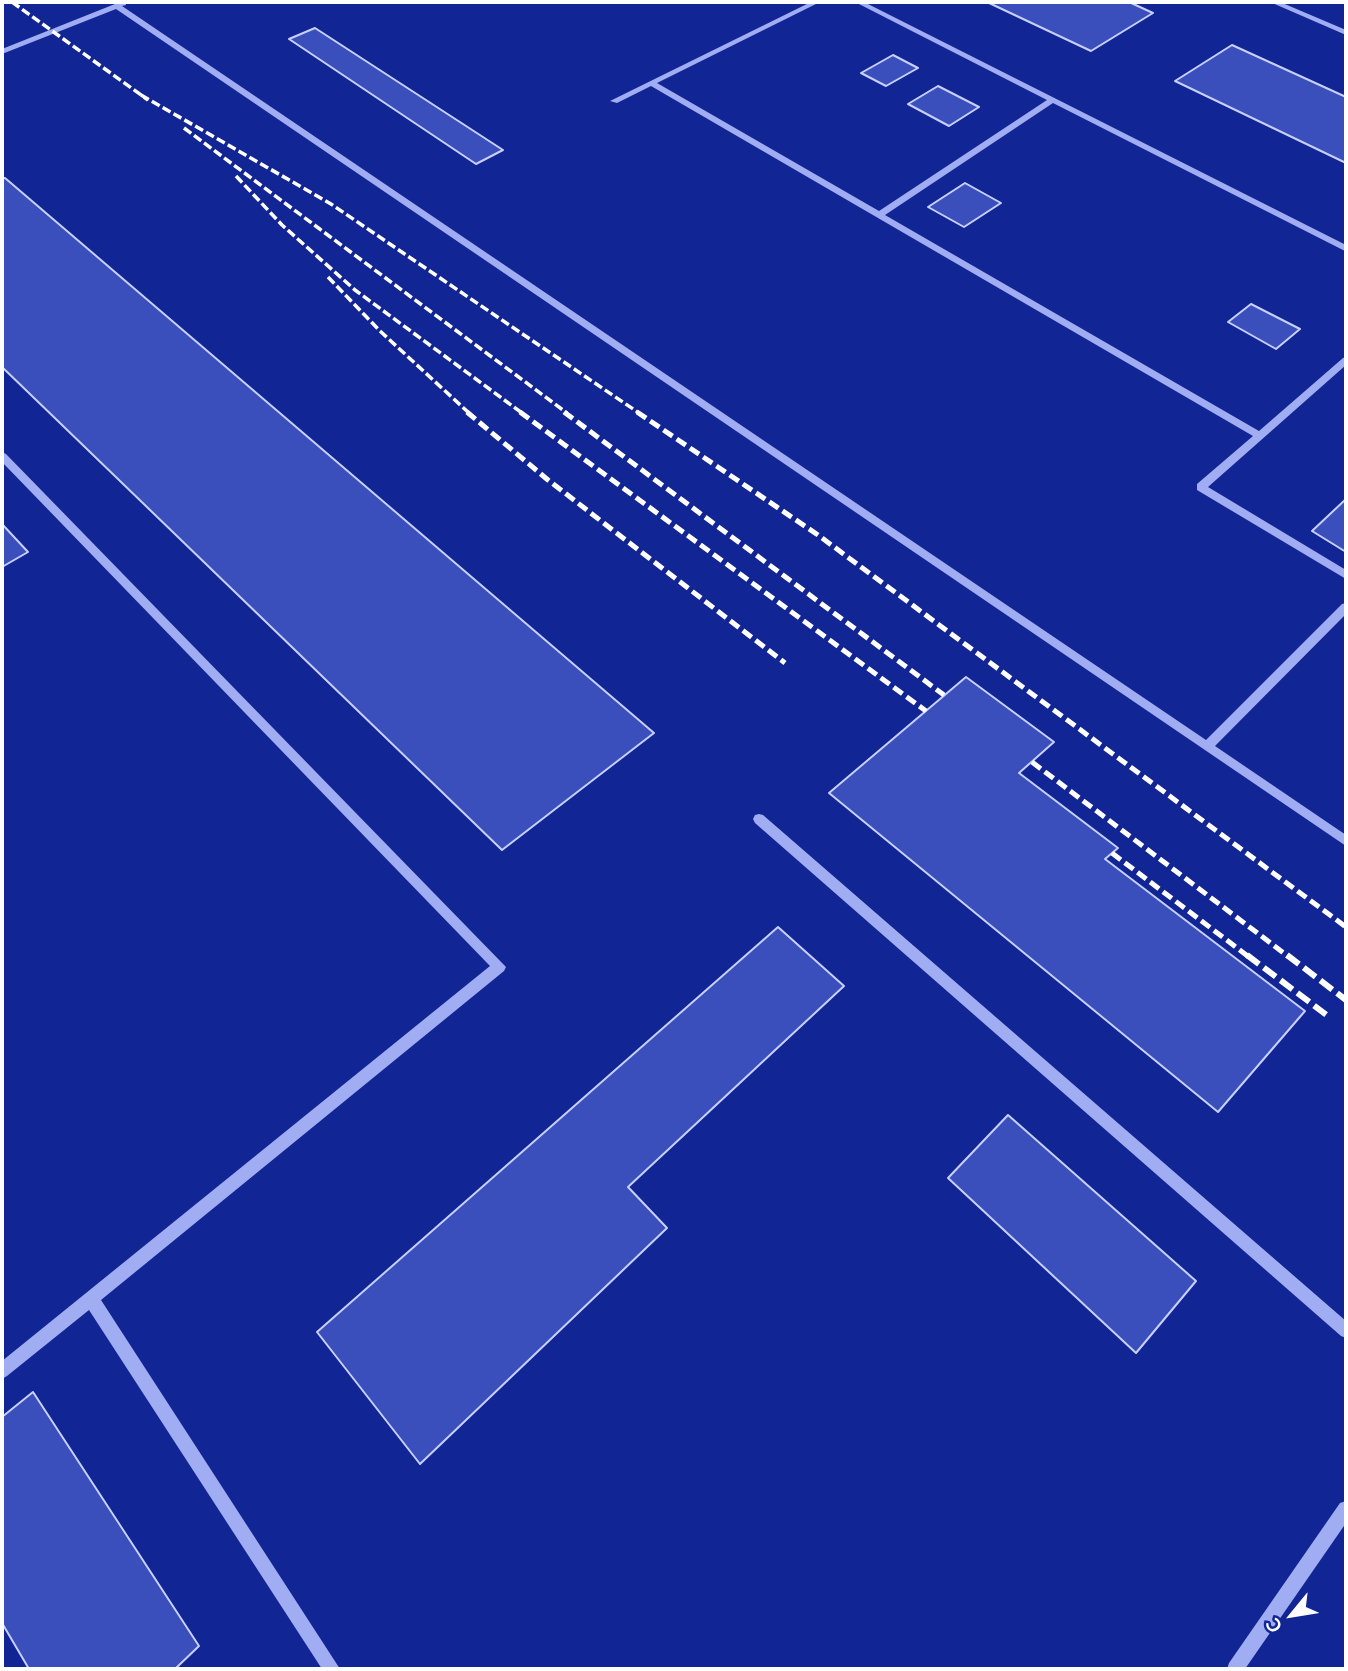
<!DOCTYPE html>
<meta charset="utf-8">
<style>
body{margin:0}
#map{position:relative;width:1348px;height:1671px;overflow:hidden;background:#122594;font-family:Lato,sans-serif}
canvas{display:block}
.frame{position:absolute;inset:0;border:4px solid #fff;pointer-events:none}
.north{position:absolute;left:1257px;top:1580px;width:70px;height:70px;-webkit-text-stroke:5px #122594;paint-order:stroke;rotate:240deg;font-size:19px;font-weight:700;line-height:28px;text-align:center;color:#fff}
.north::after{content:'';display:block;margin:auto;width:24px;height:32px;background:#fff;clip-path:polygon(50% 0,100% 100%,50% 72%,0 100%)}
</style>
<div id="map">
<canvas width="1348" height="1671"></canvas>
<div class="frame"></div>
<div class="north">С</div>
</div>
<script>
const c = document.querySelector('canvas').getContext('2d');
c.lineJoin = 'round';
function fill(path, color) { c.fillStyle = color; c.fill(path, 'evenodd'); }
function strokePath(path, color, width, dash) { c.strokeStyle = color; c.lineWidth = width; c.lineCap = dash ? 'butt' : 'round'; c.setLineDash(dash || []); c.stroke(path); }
const building = new Path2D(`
 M987,2H1129L1153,13L1091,51Z
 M315,28L503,150L476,164L289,39Z
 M1232,45L1346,97V163L1175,81Z
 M893,55L918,68L886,86L861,73Z
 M938,86L979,107L949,126L908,104Z
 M5,178L654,733L502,850L2,367V179Z
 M965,183L1001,203L964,227L928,207Z
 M1251,304L1300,329L1276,349L1228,322Z
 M1346,499V552L1312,531Z
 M2,524L28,552L2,567Z
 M966,677L1054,742L1019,773L1118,848L1105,859L1305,1011L1218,1112L829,793Z
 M778,927L844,986L628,1187L667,1228L420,1464L317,1332Z
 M1008,1115L1196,1281L1136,1353L948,1178Z
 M33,1392L199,1646L175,1669H29L2,1623V1417Z`);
fill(building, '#3a4ebc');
strokePath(building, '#c7d0fd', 2);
fill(new Path2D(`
 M120,2H126V5L122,6L1206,740L1342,604L1346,603V614L1215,746L1346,835V846L116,9L2,54V49Z
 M811,2H820L657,83L879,211L1047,100L855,2H864L1346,245V251L1343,250L1053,103L885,215L1259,431L1343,358L1346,357V365L1208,487L1346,570V579L1197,490V484L1253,436L651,86L617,103L610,101Z
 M1270,2H1280L1346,30V35Z
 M2,452L6,454L506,967L504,971L101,1300L340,1669H322L89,1310L7,1376L2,1379V1361L490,966L2,462Z
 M759,814L763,815L1346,1321V1338L1341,1336L755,823L753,819L755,815Z
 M1346,1501V1523L1245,1669H1227L1229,1663L1340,1503Z`), '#a0adf3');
strokePath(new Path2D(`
 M12,2L148,100
 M141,95L331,204L639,413
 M184,128L567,413
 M236,176L282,225L355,290L522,413
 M328,277L380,331L469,413`), '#fff', 3.5, [9, 3.5]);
strokePath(new Path2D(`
 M467,412L548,480L785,663
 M520,412L926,711
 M564,412L944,695
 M637,412L818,535L1346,927
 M1032,762L1289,957
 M1112,853L1249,957`), '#fff', 5, [11, 5]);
strokePath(new Path2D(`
 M1247,955L1328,1016
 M1287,955L1346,1000`), '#fff', 6, [15, 6]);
</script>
